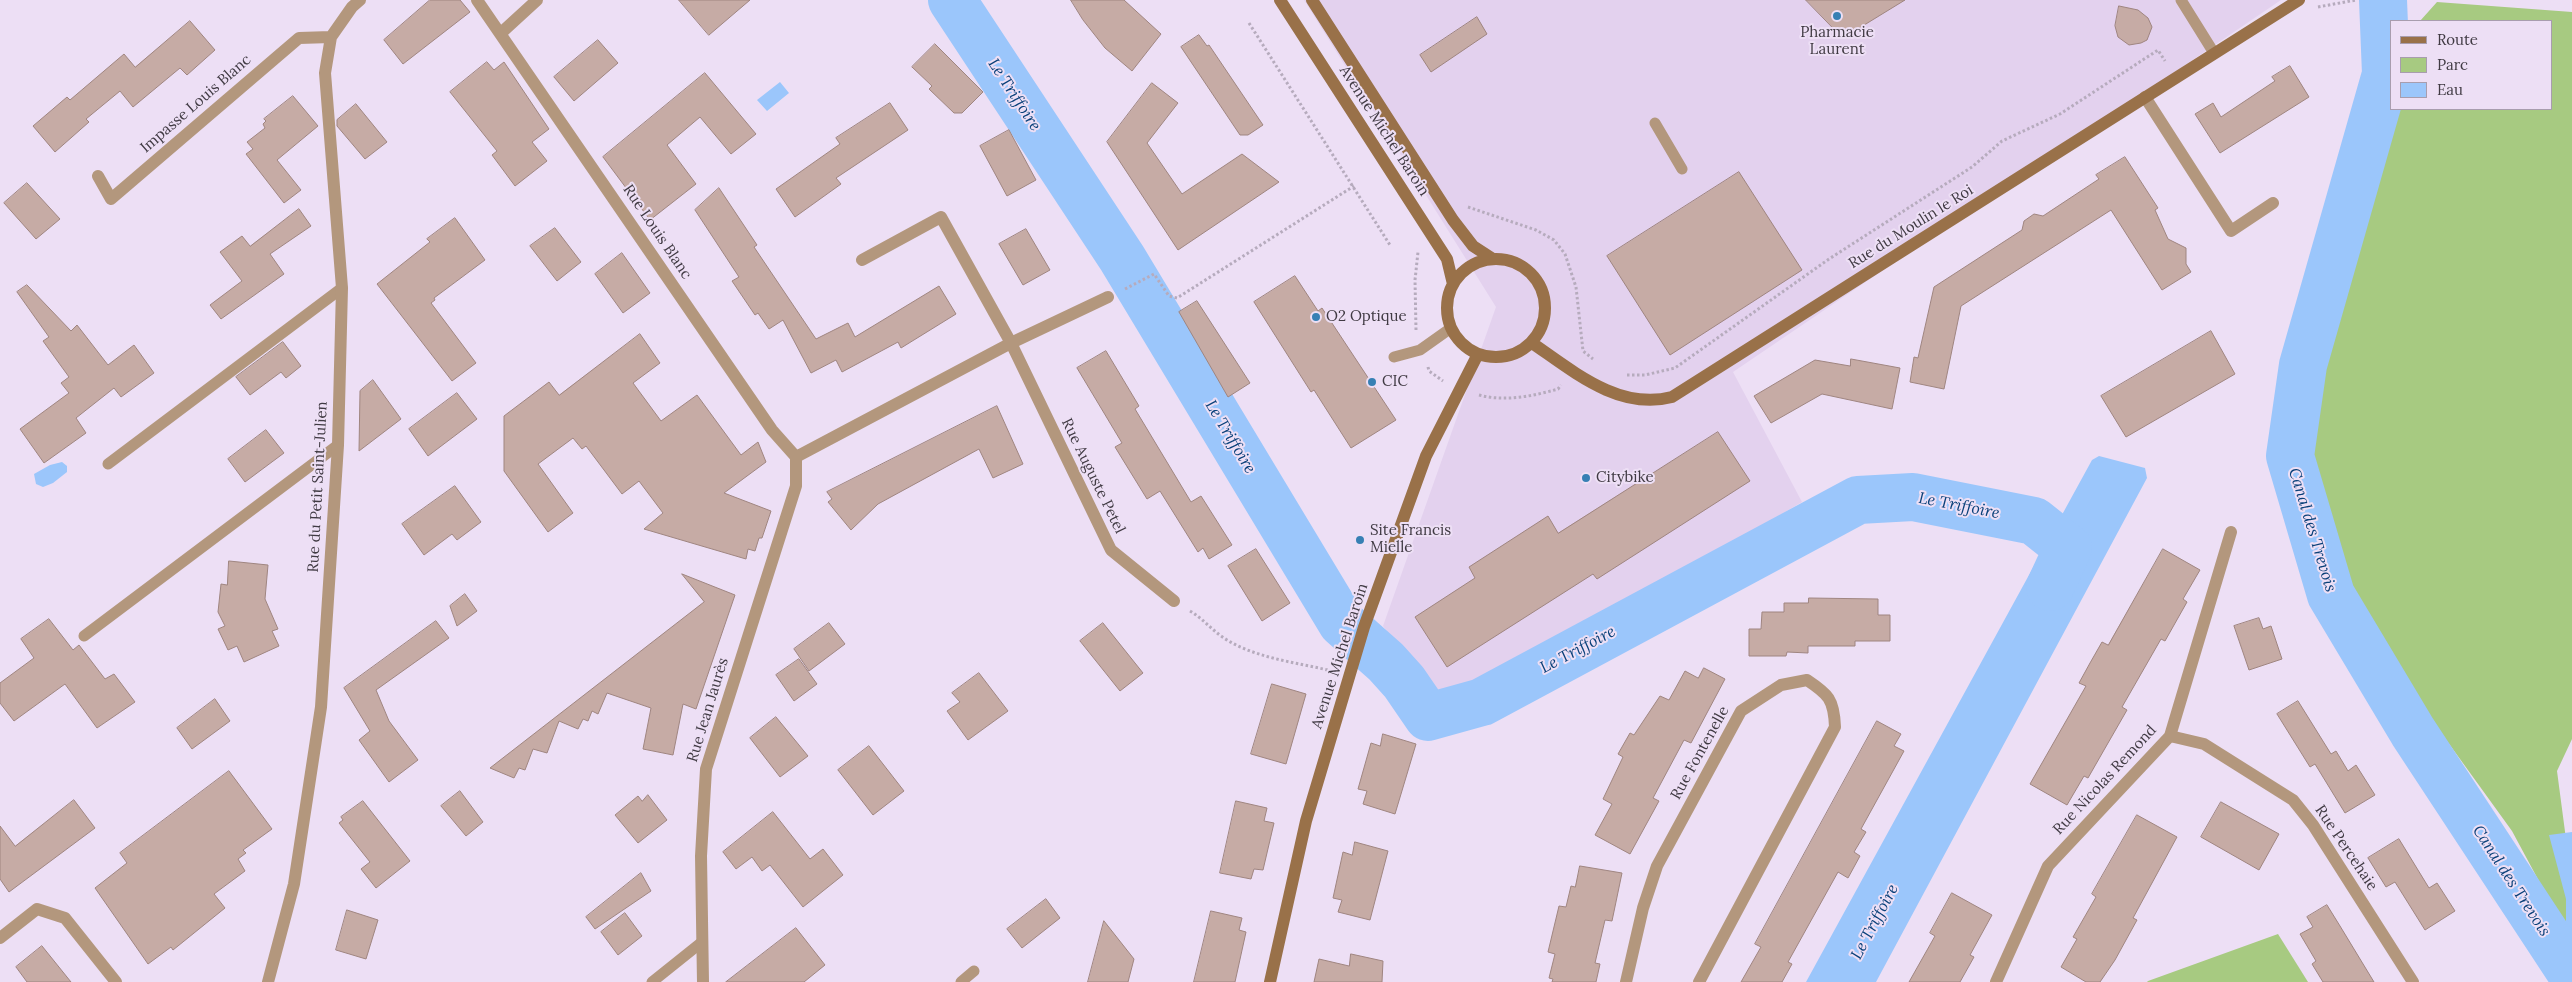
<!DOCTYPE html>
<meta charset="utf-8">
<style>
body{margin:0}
#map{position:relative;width:2572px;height:982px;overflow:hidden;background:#eddff5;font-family:Lora,serif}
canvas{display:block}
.legend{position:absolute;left:2390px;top:20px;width:162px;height:90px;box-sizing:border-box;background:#eddff5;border:1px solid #a89dae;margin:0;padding:6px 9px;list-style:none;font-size:15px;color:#403a43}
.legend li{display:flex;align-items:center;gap:10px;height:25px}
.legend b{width:25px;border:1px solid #a89dae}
</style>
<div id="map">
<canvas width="2572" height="982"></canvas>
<ul class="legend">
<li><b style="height:6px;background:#997149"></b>Route</li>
<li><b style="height:14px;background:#a7ca81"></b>Parc</li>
<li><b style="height:14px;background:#9bc6fb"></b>Eau</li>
</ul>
</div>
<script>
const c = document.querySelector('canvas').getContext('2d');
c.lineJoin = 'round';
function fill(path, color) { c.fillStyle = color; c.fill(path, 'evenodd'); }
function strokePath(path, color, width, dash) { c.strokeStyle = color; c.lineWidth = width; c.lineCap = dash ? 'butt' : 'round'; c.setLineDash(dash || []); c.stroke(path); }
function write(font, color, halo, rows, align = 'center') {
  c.font = font + ' Lora,serif'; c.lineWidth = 4; c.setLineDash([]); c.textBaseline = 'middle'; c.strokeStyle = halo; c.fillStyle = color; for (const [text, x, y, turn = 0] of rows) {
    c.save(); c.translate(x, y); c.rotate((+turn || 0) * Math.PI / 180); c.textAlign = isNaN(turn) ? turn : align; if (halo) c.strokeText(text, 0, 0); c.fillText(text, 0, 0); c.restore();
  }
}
fill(new Path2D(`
 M1304,0H2281L1733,372L1802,502L1446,712L1383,626L1496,307Z`), '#e3d1ee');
fill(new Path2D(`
 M2437,2L2572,12V739L2557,771L2571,877L2569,937L2512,831L2426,712L2355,604L2330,539L2309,470L2321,378L2380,162L2391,105V109H2551V21H2420Z
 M2278,934L2308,982H2147L2148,981Z`), '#a7ca81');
fill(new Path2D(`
 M780,82L789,93L767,111L757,100Z
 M2099,456L2145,468L2147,478L1876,982H1806L2092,460Z
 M62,462L67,466V472L53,483L43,487L36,484L34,474L50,465Z
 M2572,832V982H2554L2532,950L2560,930L2566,935V899L2549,835Z`), '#9bc6fb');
strokePath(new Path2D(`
 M952,0L1122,258L1342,623L1386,662L1404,682L1428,717L1482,702L1858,500L1913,497L2034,521L2068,548L2050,587
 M2383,0L2386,74L2303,365L2290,456L2331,595L2413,732L2572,974`), '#9bc6fb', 48);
const building = new Path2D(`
 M430,0H460L470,12L403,64L384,40Z
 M679,0H750L709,35Z
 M1071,0H1124L1161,34L1132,71L1105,48L1083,20Z
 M1806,0H1905L1843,38Z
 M2119,6L2138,10L2148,18L2152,27L2147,40L2141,43L2129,45L2118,37L2115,26Z
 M1477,17L1487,34L1431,72L1420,55Z
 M190,21L215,50L187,75L180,68L133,107L120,91L86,119L89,122L55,152L33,126L67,97L70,100L124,54L135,67Z
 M1199,35L1207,46L1209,45L1263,125L1248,135H1240L1181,47Z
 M598,40L618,63L574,101L554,77Z
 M935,44L983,92L962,113H954L929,89L932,86L912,67Z
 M487,62L494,70L504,62L549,129L532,142L547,161L515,186L492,155L497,151L450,92Z
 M2290,66L2309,97L2220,153L2195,114L2213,103L2221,117L2275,81L2272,77Z
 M705,73L756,134L731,154L700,117L667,145L696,184L650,220L603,157Z
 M1152,83L1178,103L1147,143L1182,194L1242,154L1279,182L1178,250L1107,142Z
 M293,96L318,126L277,160L301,190L284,203L246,154L253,149L247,142L265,128L263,124L266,121L264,119Z
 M890,103L908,130L836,178L841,184L795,217L776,189L840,144L836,138Z
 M356,104L387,142L365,159L337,126V120Z
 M1009,130L1036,180L1007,196L980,146Z
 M2125,157L2158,208L2155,210L2168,239L2186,248V264L2191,272L2162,290L2111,210L1961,306L1944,389L1910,382L1914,357L1918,358L1934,287L2022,230L2024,221L2034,214L2043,216L2099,179L2096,175Z
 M1739,172L1802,270L1670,355L1607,256Z
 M27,183L60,219L36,239L4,203Z
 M719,188L757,245L754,247L816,339L848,323L855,337L939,286L956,314L901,348L898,342L842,372L836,360L811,373L783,320L769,329L758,313L755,315L732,281L739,277L695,210Z
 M299,209L311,226L270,254L284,274L221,319L210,305L242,281L220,252L242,236L250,246Z
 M455,218L485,260L434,298L435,300L431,303L476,363L452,381L377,284L430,242L427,239Z
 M555,228L581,262L557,281L530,246Z
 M1026,229L1050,270L1023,285L999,244Z
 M622,253L650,293L623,313L595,274Z
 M1295,276L1318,311L1322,308L1396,420L1351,448L1314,390L1311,392L1254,302Z
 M27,285L71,331L77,325L108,365L134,345L154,373L121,397L114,388L76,418L86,433L44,463L20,429L69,393L61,383L69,377L43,341L49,337L17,292Z
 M1197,301L1250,383L1228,397L1179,312Z
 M2211,331L2235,374L2126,437L2101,396Z
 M640,334L660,363L633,383L661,421L697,395L741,455L758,442L766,462L724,493L771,511L762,538H759L755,551L748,549L746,559L644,529L663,513L639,481L622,494L586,446L582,449L573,438L538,464L573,513L548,532L504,471V416L549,382L559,395Z
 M283,342L301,366L286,378L281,372L250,395L236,377Z
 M1106,351L1139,406L1135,409L1191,502L1201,496L1232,545L1209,559L1203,548L1198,552L1160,491L1147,499L1115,447L1122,443L1077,368Z
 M1851,359L1900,368L1892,409L1822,394L1771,423L1754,396L1815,360L1850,366Z
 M373,380L401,419L359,451L360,391Z
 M457,393L477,419L428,456L409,429Z
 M997,406L1023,464L993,478L979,449L878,504L851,530L828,502L832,499L827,492Z
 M266,430L284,453L245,482L228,459Z
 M1718,432L1750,481L1597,579L1593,574L1447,667L1415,617L1475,578L1469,567L1548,516L1558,533Z
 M455,486L481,522L457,540L452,534L424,555L402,524Z
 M1256,549L1290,603L1262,621L1228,566Z
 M2163,549L2200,570L2183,599L2187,602L2165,641L2161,639L2122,707L2127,710L2104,750L2088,778L2084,776L2067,805L2030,784L2086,686L2079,683L2090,663L2102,642L2108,645Z
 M229,561L268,565L265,599L278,629L272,631L279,646L244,662L237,646L228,650L218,629L225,626L218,612L221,584L227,585Z
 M682,574L735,595L696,709L683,704L673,755L643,749L651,708L607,693L598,714L592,711L588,721L583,719L578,729L559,721L547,753L533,749L525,770L519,768L514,778L490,768L704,602Z
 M465,594L477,611L457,626L450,606Z
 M1809,598L1878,599V615H1890V641H1855V646H1808V653L1787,652L1786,656H1749V629H1761L1762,612H1784V603H1808Z
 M2259,618L2263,629L2271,626L2282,659L2249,670L2234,626Z
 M49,619L73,650L79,645L105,679L114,674L135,702L97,728L65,684L14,721L0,703V683L34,658L21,639Z
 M436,621L449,638L376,690L389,721L418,760L389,782L359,740L370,731L344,688Z
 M829,623L845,644L809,671L794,649Z
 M1103,623L1143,673L1120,691L1080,641Z
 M799,659L817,684L794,701L776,675Z
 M1704,668L1725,679L1691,743L1684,740L1653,798L1659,801L1630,854L1595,835L1612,804L1603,799L1623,757L1618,754L1630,733L1634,735L1660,696L1669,700L1685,671L1698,678Z
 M979,673L1008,711L968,740L947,711L960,702L952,693Z
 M1272,684L1306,694L1286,764L1251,754Z
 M215,699L230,721L192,749L177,728Z
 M2298,701L2331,754L2336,751L2348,771L2356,765L2375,795L2345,813L2315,764L2310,767L2277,714Z
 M776,717L808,756L780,777L750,738Z
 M1877,721L1901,734L1894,746L1904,751L1861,829L1866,832L1854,852L1860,856L1848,878L1838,872L1788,962L1792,964L1782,982H1741L1761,947L1755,944Z
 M1383,734L1416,744L1395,814L1363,804L1367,791L1358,789L1371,743L1380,746Z
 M869,746L904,791L873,815L838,770Z
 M229,771L272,829L243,850L246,853L238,859L245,871L214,894L225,908L173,950L171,947L148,964L95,888L127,863L120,853Z
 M460,791L483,822L466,836L441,806Z
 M648,795L667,820L638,843L615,815L638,796L642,801Z
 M74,800L95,828L9,892L0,879V826L15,846Z
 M363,801L410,861L376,888L361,869L370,862L339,823L343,820L341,817Z
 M1236,801L1267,808L1264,821L1274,823L1263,870L1254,869L1251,879L1220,873Z
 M2221,802L2279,834L2259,870L2201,837Z
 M773,812L810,859L823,849L843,875L803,907L770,865L762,871L752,857L736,869L723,852Z
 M2137,815L2177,837L2133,918L2137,920L2115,960L2100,982H2086L2061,967L2077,939L2073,937L2096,897L2092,894Z
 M2399,839L2429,888L2437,883L2455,911L2425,930L2395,882L2386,887L2368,858Z
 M1355,842L1388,851L1370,920L1338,912L1342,900L1333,898L1343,852L1352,855Z
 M1580,866L1622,873L1612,921L1605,920L1595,963L1600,964L1596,982H1552L1553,979L1549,978L1555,954L1548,952L1559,906L1566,907L1571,886L1575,887Z
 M641,873L651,891L595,929L586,917Z
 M1952,893L1992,915L1970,955L1974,957L1960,982H1909L1935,936L1930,933Z
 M1046,899L1060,918L1022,948L1007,929Z
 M2327,905L2340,926L2374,982H2323L2312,964L2316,961L2300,934L2313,927L2307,917Z
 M347,910L378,920L366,959L336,950Z
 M1211,911L1242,918L1239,930L1246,932L1235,982H1194Z
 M625,913L642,936L618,955L601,932Z
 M1104,921L1134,959L1128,982H1088Z
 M796,928L825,965L804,982H726Z
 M42,946L71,982H27L16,967Z
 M1351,954L1383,961L1382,982H1314L1319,959L1349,966Z`);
fill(building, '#c6aba5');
strokePath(building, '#9f8580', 1);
strokePath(new Path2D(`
 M2318,7L2356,0
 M1249,23L1390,245
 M1468,207L1536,230L1554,240L1565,254L1576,287L1583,351L1593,359
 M1125,289L1154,274L1169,296L1177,298L1354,186
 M1416,330L1415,280L1418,252
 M1428,367L1429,371L1443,381
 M1627,375H1645L1675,368L1829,259L1972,167L2002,141L2060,114L2158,50L2165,61
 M1479,395C1505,402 1533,396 1558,389L1561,385
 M1190,611C1202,618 1210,628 1221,636C1252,658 1295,662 1332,671`), '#b6abbd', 3, [2.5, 2.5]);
strokePath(new Path2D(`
 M2181,0L2214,53
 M1655,123L1682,169
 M1394,357L1420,350L1451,328
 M108,464L342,288
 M84,636L338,445
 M652,982L702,942
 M961,982L974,971`), '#b3977d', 11);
strokePath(new Path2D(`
 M477,0L772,430L796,457V486L706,769L701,856L703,982
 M501,33L537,0
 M2145,97L2231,231L2273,203
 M98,176L111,199L299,38L331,37
 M862,260L941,217L1011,343L1111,550L1174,601
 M796,457L1011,343L1108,297
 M2170,736L2204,744L2293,800L2313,825L2413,982
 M0,938L37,909L65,918L116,982
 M268,982L294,884L321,707L338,445L342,288L325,73L331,37L352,7L360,0
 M1626,982L1643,908L1657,866L1741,711L1781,685L1807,680C1828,694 1834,699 1835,727L1699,982
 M1996,982L2048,866L2170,736L2231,532`), '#b3977d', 12);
strokePath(new Path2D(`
 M1280,0L1447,259L1453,284
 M1312,0L1453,220L1473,246L1493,259
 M1447 308a49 49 0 1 1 98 0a49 49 0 1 1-98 0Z
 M1532,343C1573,371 1619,411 1672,397L2299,0
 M1270,982L1306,821L1364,627L1426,456L1478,354`), '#997149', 12);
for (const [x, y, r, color] of [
 [1837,16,5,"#3780b4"],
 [1316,317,5,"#3780b4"],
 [1372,382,5,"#3780b4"],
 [1586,478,5,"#3780b4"],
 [1360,540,5,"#3780b4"]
]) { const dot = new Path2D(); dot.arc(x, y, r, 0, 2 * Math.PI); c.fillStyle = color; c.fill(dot); strokePath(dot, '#eddff5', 2); }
write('15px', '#403a43', '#eddff5', [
 ["Pharmacie",1837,33,"center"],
 ["Laurent",1837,50,"center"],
 ["O2 Optique",1326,317],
 ["CIC",1382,382],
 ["Citybike",1596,478],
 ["Site Francis",1370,531],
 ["Mielle",1370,548]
], 'left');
write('15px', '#403a43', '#eddff5', [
 ["Impasse Louis Blanc",196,104,-41],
 ["Avenue Michel Baroin",1384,131,57],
 ["Rue du Moulin le Roi",1911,227,-32],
 ["Rue Louis Blanc",657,232,56],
 ["Rue Auguste Petel",1093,476,64],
 ["Rue du Petit Saint-Julien",318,487,-87],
 ["Avenue Michel Baroin",1340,656,-72],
 ["Rue Jean Jaurès",708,710,-73],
 ["Rue Fontenelle",1700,753,-61],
 ["Rue Nicolas Remond",2105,780,-47],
 ["Rue Percehaie",2346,848,56]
]);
write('italic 16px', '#094079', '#eddff5', [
 ["Le Triffoire",1014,95,57],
 ["Le Triffoire",1230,437,59],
 ["Le Triffoire",1959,506,11],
 ["Canal des Trevois",2312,530,73],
 ["Le Triffoire",1578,650,-28],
 ["Canal des Trevois",2511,881,57],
 ["Le Triffoire",1875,922,-62]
]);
</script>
